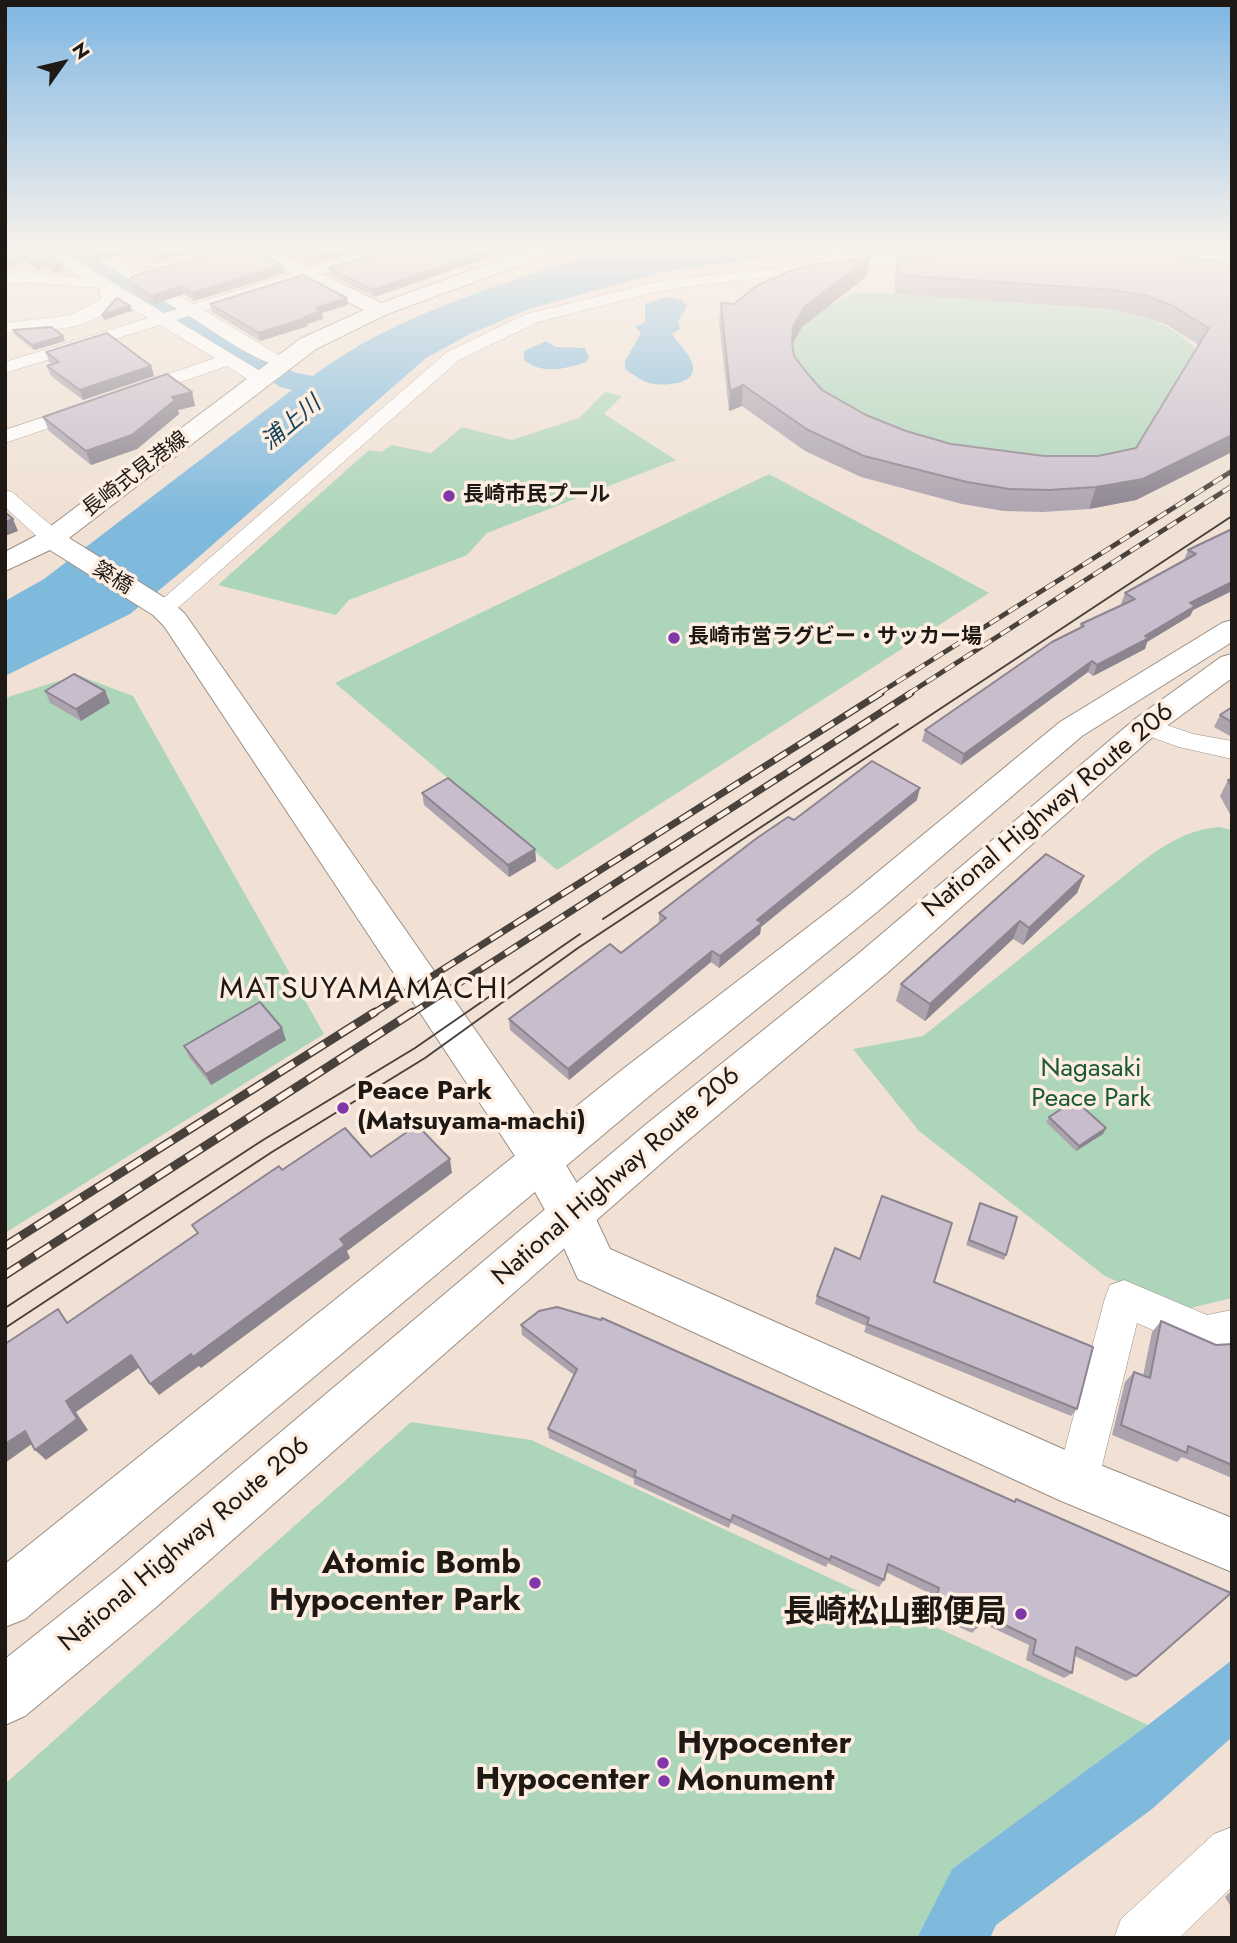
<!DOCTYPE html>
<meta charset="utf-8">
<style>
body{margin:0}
#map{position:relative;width:1237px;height:1943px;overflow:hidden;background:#f0e1d4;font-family:Jost,sans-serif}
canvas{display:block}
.frame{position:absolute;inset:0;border:7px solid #1e1915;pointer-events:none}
.north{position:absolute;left:28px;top:28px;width:70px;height:70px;-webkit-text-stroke:5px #feeee1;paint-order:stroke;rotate:56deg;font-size:19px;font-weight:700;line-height:28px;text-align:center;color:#1e1915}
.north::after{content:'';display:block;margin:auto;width:24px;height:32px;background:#1e1915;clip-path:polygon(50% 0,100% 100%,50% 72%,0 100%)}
</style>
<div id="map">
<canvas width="1237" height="1943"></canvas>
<div class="frame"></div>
<div class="north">N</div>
</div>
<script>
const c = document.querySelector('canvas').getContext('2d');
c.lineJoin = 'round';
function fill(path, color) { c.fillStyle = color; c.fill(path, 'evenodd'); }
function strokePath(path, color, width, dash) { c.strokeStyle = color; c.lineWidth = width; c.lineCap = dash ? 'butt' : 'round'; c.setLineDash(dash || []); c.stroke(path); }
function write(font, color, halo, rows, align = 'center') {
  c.font = font + ' Jost,"Noto Sans JP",sans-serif'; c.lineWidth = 7; c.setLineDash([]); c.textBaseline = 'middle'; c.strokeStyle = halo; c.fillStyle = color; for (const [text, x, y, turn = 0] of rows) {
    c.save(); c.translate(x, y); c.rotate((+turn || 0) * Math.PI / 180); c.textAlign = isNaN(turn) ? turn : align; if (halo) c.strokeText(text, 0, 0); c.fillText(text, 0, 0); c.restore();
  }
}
fill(new Path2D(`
 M855,293H888L1109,309C1145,316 1175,324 1199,353L1129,469L947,465L791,376C791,368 790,357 791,349C796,320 832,303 855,293Z
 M605,392L622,396L604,414L676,460L487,533L467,555L349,600L336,615L218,585L369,450L382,452L391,445L431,453L462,427L512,440L579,418Z
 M769,474L989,593L557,870L335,683Z
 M77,675L133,696L324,1034L5,1233V698Z
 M1219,827L1232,830V1298L1182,1310L1105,1276L919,1131L853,1049L923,1036L1144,860C1169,842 1189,830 1219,827Z
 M411,1422L531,1440L1148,1725L952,1869L917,1938H5V1784Z`), '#add5ba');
fill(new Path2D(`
 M55,247H76L265,360L297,373L313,376C396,313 500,286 597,252L624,247H869L786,255L661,272L529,309L470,334L426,358L186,568L130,614L5,676V601L44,579L292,390L280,387L193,330Z
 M667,297L681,300L687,306L678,322L680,329L672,334C678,343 691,355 693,366C696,386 661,386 649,383C640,380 632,374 625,369V361L641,333L635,327L645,322V304Z
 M546,341L556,347L585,348L589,357L586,362C566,369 542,375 524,360V351Z
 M1232,1660V1737L1152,1809L996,1925L990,1938H917L952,1869L1148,1725Z`), '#7fb9dc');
const street = new Path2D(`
 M34,247H53L164,313L177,309L77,247H96L193,304L379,247H402L400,250L205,311L277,354L292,358L295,362L292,366C267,372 212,330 189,316L176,320L262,372L267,382L265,386H251L247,379L227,366L132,399L125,397L123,393L125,389L215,358L160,325L5,373V362L148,318L118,300C95,333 41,330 5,333V323L71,315L101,299L99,288L24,282L5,284V274L24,272L82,278Z
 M159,247H178L200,260L192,265Z
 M971,247H1092L1084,252L1004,253L715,283L660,291L538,322L459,360L171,614H155L151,609L447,352L526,314L660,281Z
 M86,403L93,405L96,409L93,413L5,443V430Z
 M5,490L12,492L60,533L63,538L60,543H44L5,507Z
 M1146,718L1193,734L1232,741V759L1179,747L1137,732L1133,726L1137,720Z
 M1124,1280L1207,1315L1232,1310V1348L1206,1353L1137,1323L1098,1482L1092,1497L1077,1503L1062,1497L1056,1482L1105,1298L1110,1285Z
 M1232,1827V1887L1179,1938H1114L1121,1919L1214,1834Z`);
const secondary = new Path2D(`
 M245,247H268L381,303L535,247H562L559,251L387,314L316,349L69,538L173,603L185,614L545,1130L588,1202L610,1249L1090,1461L1232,1518V1572L1059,1500L578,1279L555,1228L515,1156L164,626L153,615L50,550L5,571V552L43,532L300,339L364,310L247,251Z
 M1092,247H1146L1232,257V269L1101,253L1094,251Z`);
const highway = new Path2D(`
 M1232,620V642L1082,736L877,912L653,1093L25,1619L5,1627V1564L623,1069L851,894L1060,722L1222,623Z
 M1232,654V678L1157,733L886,974L674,1152L155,1608L25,1716L5,1725V1659L117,1570L644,1126L858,954L1135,719L1221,657Z`);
strokePath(street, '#9c8e82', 1);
strokePath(secondary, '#9c8e82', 2);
strokePath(highway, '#9c8e82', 2);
fill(street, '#fff');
fill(secondary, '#fff');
fill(highway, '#fff');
strokePath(new Path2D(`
 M603,919L898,724
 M5,1308L263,1140L415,1048L580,934
 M5,1328L272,1152L425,1058L578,948L1232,516`), '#48413c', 2);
const railFar2 = new Path2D(`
 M878,694L1232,471
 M908,694L1232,486`);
const railFar1 = new Path2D(`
 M372,1014L881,693
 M411,1014L911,693`);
const rail = new Path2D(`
 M5,1246L375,1012
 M5,1275L413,1012`);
strokePath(railFar2, '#48413c', 5);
strokePath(railFar1, '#48413c', 7);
strokePath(rail, '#48413c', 9);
strokePath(railFar2, '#feeee1', 3.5, [11]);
strokePath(railFar1, '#feeee1', 4.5, [14]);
strokePath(rail, '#feeee1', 6, [18]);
fill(new Path2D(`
 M5,247L63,264L65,270L54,273L47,267L37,270Z
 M58,247H152L87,264Z
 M273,247H371L311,265Z
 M399,247H505L488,252V258L374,297L330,275L329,268Z
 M870,257L867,276L802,327L792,345L794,356L807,373L822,390L866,415L906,431L951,444L1044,456H1098L1136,448L1199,345L1165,324L1141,316L1109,309L895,294V276L898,257L1232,266V452L1136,500L1089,509L1043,512L1004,511L962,504L861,477L805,451L742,406L729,411L719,322L721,303L734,304Z
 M285,273L194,301L184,294L154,304L131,289L128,281Z
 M210,304L348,305L322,313L323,319L307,324L308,326L260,341L212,312Z
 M13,330L63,336L65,341L34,350L15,335Z
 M46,352L151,366L154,376L83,400L51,376L47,366L52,364L49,362Z
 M192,392L195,406L178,410L179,414L137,449L91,465L49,431L43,417Z
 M1232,529V591L1193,610L1190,616L1147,642L1145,649L1093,676L1088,672L961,765L922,741L925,730L1080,628L1081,624L1123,604H1121L1125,593L1184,560L1188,550Z
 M45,691H105L110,703L81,721L50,703Z
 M1232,707V737L1214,727L1220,715Z
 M1232,779V818L1220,796L1228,780Z
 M422,793L535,849L536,861L509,877L424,805Z
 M917,800L761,927L760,934L719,968L711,962L569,1080L510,1030L509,1019L621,953L659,924V913L794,820Z
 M1084,876L1077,893L1023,945L1013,939L925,1021L896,1001L901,984Z
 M286,1040L211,1085L189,1057L184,1046Z
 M1049,1117L1106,1128L1103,1134L1076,1151L1046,1122Z
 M980,1203L1006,1255L1004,1260L966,1245Z
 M860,1259L934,1282L1077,1409L1071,1416L864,1332L866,1326L815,1304L817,1296Z
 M1161,1321L1216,1345L1232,1344V1478L1182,1457L1177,1462L1112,1435L1125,1382L1134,1372L1143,1376L1152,1332Z
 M521,1325L1014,1501L1016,1499L1136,1676L1126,1681L1075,1656L1072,1673L1064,1678L1026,1660L1029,1645L980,1622L978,1627L972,1633L928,1613L933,1595L886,1572L884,1580L879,1587L828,1563L826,1567L731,1523L729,1528L634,1484V1479L549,1438L548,1429L574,1375L522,1335Z
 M1232,1890V1909L1225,1897Z`), '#aca3af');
fill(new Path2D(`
 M128,247H152L87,264L85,258Z
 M190,247H212L152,264L151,258Z
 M350,247H371L311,265L310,259Z
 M485,247H505L488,252V258L374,297L373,290Z
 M24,256L26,262L5,268V261Z
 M870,257L867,276L802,327L791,347L793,327L804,307Z
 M45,261L47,267L37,270L35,264Z
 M63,264L65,270L54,273L52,266Z
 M283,265L285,273L194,301L192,293Z
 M182,286L184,294L154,304L152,296Z
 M347,298L348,305L322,313L323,319L307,324L308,326L260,341L259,333L304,317L316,308Z
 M130,306L132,311L104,320L102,315Z
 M63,336L65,341L34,350L32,345Z
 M151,366L154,376L83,400L80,390Z
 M743,385L742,406L729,411L730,391Z
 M192,392L195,406L178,410L179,414L137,449L91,465L86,451L172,397Z
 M1232,435V452L1136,500L1089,509L1096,487Z
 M13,519L18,531L5,536V522Z
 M1232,582V591L1193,610L1190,616L1147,642L1145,649L1093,676L1097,665L1145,636L1190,603Z
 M1092,661L1088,672L961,765L964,754Z
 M105,691L110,703L81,721L76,709Z
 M920,788L917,800L761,927L760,934L719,968L720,956L757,920Z
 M535,849L536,861L509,877L508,865Z
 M1084,876L1077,893L1023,945L1029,928Z
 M1020,921L1013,939L925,1021L930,1004Z
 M712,951L711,962L569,1080L568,1069Z
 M282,1028L286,1040L211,1085L206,1074Z
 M1106,1128L1103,1134L1076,1151L1079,1146Z
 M450,1159L452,1173L347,1251L350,1258L201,1368L199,1366L159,1395L150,1384L340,1239Z
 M131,1355L140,1367L76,1412L88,1430L46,1460L35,1450L66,1401Z
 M25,1431L36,1441L5,1463V1444Z`), '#8c848f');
const building = new Path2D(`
 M5,247H36L63,264L52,266L45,261L35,264L24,256L5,261Z
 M66,247H128L85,258Z
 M161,247H190L151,258Z
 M234,247H248L283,265L192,293L182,286L152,296L128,281L133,276Z
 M284,247H350L310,259Z
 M399,247H485L481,248L488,251L373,290L329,268Z
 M1112,249L1146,251L1217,261L1232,266V435L1143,479L1096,487L1049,490L1009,489L967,482L864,456L808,430L743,385L730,391L721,303L734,304L755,287L789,271L812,265L870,257L804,307L793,327L792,342L794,356L807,373L822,390L866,415L906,431L951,444L1044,456H1098L1136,448L1209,328L1171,305L1147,296L1114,290L898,275V257Z
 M303,275L347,298L316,308L322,311L304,317L306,318L259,333L210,304Z
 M117,298L130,306L102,315Z
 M51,327L63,336L32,345L13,330Z
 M107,333L151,366L80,390L47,366L59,362L46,352Z
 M167,374L192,392L172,397L175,400L132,435L86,451L43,417Z
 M5,512L13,519L5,522Z
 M1232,529V582L1190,603L1195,606L1145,636L1149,638L1097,665L1092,661L964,754L925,730L1052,642L1084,626L1081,624L1135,599L1125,593L1196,554L1188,550Z
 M74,674L105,691L76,709L45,691Z
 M1232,707V722L1220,715Z
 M872,761L920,788L757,920L762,923L720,956L712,951L568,1069L509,1019L610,944L621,953L666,918L659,913L757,838L788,817L794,820Z
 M448,778L535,849L508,865L422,793Z
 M1232,779V787L1228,780Z
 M1046,854L1084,876L1029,928L1020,921L930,1004L901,984Z
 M260,1002L282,1028L206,1074L184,1046Z
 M1075,1100L1106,1128L1079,1146L1049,1117Z
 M417,1125L450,1159L340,1239L345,1245L193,1357L191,1354L150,1384L131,1355L66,1401L77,1419L35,1450L25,1431L5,1444V1344L58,1309L67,1323L198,1233L192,1225L279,1166L282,1170L345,1128L371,1157Z
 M882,1196L952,1223L934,1282L1093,1347L1077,1409L867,1324L869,1318L817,1296L835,1248L860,1259Z
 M980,1203L1017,1217L1006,1255L969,1240Z
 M557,1307L601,1320L602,1318L1015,1502L1016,1499L1231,1593L1136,1676L1076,1647L1072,1673L1033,1654L1036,1640L982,1614L978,1627L934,1606L939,1588L888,1564L884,1580L831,1556L830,1560L733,1515L731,1521L634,1476L636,1471L548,1429L577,1369L521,1325L539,1311Z
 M1161,1321L1216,1345L1232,1344V1465L1188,1446L1187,1453L1121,1425L1134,1372L1150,1378Z`);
fill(building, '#c8bdcc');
strokePath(building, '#8c848f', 2);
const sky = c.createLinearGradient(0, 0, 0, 519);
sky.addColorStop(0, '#7eb6e3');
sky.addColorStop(0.48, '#f8f2ec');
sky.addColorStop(1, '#f8f2ec00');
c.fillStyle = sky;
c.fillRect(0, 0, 1237, 519);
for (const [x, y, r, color] of [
 [449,496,7,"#8037aa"],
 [674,638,7,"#8037aa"],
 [343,1108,7,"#8037aa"],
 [535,1583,7,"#8037aa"],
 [1021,1614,7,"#8037aa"],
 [663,1763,7,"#8037aa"],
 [664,1781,7,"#8037aa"]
]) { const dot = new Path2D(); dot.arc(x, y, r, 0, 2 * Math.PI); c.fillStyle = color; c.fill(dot); strokePath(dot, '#feeee1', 2.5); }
write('21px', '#1e1915', '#feeee1', [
 ["長崎式見港線",136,475,-37],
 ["簗橋",112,579,31]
]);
write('bold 21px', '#1e1915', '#feeee1', [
 ["長崎市民プール",463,496],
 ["長崎市営ラグビー・サッカー場",688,638]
], 'left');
write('italic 23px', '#15445c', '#feeee1', [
 ["浦上川",292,424,-40]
]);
write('26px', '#1e1915', '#feeee1', [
 ["National Highway Route 206",1049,811,-40],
 ["National Highway Route 206",617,1177,-41],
 ["National Highway Route 206",185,1545,-40]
]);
write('26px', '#1a5936', '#feeee1', [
 ["Nagasaki",1091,1070],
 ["Peace Park",1091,1100]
]);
write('bold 26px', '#1e1915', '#feeee1', [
 ["Peace Park",357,1093],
 ["(Matsuyama-machi)",357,1123]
], 'left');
c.letterSpacing = '2px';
write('30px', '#1e1915', '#feeee1', [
 ["MATSUYAMAMACHI",364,991]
]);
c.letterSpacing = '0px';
write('bold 32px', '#1e1915', '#feeee1', [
 ["Atomic Bomb",521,1565],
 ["Hypocenter Park",521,1602],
 ["長崎松山郵便局",1007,1614],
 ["Hypocenter",677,1745,"left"],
 ["Monument",677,1782,"left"],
 ["Hypocenter",650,1781]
], 'right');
</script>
